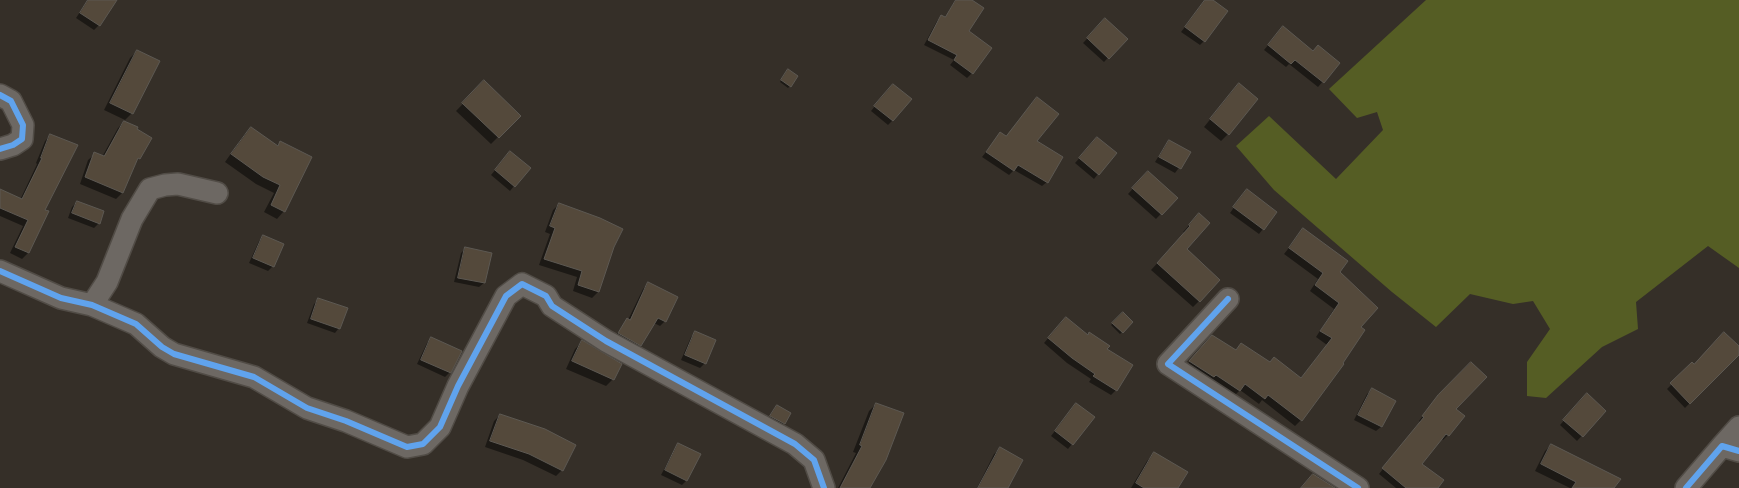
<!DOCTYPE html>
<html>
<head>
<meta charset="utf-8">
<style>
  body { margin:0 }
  canvas { display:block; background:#352f28 }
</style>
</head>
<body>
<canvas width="1739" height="488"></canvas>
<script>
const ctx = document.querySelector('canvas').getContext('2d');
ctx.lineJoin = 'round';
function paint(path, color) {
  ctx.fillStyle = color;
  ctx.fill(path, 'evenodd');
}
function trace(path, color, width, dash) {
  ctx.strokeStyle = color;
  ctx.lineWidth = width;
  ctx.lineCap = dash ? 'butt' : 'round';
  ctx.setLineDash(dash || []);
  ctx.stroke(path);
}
paint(new Path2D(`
  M1426,0H1739V268L1708,246L1636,302L1638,329L1602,347L1546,398L1527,396V362L1550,329L1533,301L1513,304L1470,294L1436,327L1392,292L1274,190L1236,146L1269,116L1336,179L1383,130L1377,112L1357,118L1329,89Z`), '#555d24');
paint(new Path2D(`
  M88,0H111L99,25L94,30L76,18Z
  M956,0H970L967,31L972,73L967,78L950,65L954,60L924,45L937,21L941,17L944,18Z
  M1206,0H1211L1204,41L1200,45L1181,32Z
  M1105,20L1126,39L1104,62L1083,43Z
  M1278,33L1313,52L1339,63L1318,87L1289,64L1286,67L1264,50Z
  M137,51L132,113L125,120L104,110L130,58Z
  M786,73L790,86L788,88L780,82Z
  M484,82L519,116L491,144L456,111Z
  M888,90L892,121L888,125L871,111Z
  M1232,92L1228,134L1221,141L1204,127Z
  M124,122L139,158L134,163L122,193L116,199L80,184L88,160L95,154L102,157L118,128Z
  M251,128L276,146L280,143L284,211L277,219L264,212L274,193L256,184L225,162L244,135Z
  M1000,134L1006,138L1035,142L1047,182L1042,186L1014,170L1009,175L982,157Z
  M51,135L43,210L47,212L28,253L22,259L10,253L23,226L0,216V191L20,200L37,164L36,163L45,141Z
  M1169,141L1190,153L1175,173L1155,162L1165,146Z
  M1093,143L1098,174L1094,179L1075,163Z
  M506,157L514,186L510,191L491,175Z
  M1148,172L1176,198L1156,219L1128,194Z
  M1242,196L1263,229L1259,234L1230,213Z
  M77,202L99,223L94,228L68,218L72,207Z
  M559,204L613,246L598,292L592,298L573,291L577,277L539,265L550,234L545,232L553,210Z
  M1192,222L1185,249L1199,301L1193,307L1151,270L1185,233L1183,232Z
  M1303,230L1338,272L1359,327L1301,420L1295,426L1262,400L1259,404L1240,390L1234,396L1185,367L1206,342L1235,351L1241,344L1270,363L1300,379L1327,345L1316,337L1334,309L1310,291L1318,279L1284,254Z
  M263,236L273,266L268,271L249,263L259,241Z
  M466,248L484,283L479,287L454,282L461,253Z
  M648,284L676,298L665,321L660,326L654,323L635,350L614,338L623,325L628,320L643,289Z
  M319,299L339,328L335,333L307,323L314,304Z
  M1123,313L1132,322L1120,334L1111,325Z
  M1061,323L1105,350L1116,390L1111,395L1089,382L1091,379L1067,363L1044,343Z
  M696,332L705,363L700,368L681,360L691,337Z
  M431,339L450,372L445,377L417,364L427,343Z
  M582,342L613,379L606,386L566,369L575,349Z
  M1739,347V353L1685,408L1667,389L1692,364L1694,366Z
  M1372,390L1394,401L1381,427L1376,431L1354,420L1367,394Z
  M1582,400L1605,411L1577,441L1560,425Z
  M1433,402L1454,409L1463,416L1448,435L1443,440L1441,438L1420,464L1437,488H1396L1379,474L1420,422L1419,421Z
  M876,404L869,488H838L856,453L853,452L869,411Z
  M775,409L789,414L782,425L769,419Z
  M1072,409V444L1068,449L1051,436Z
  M500,415L562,470L556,476L523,460L485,447L494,421Z
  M678,445L686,481L682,485L661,475L674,450Z
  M1551,445L1612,488H1570L1535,471L1545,451Z
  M1000,449L1007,488H977L994,454Z
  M1154,454L1177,488H1131L1147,461Z`), '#0007');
const building = new Path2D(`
  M88,0H117L100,26L80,13Z
  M956,0H972L984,8L969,31L992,48L973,74L954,60L957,55L928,40L941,15L945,17Z
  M1205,0H1213L1228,11L1205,42L1185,27Z
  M1105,18L1128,39L1109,59L1087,38Z
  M1283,26L1313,51L1318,45L1340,63L1324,83L1295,60L1291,64L1268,45Z
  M137,50L160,61L133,114L110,103Z
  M788,69L798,76L791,87L781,80Z
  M484,80L521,116L499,138L462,103Z
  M1239,83L1258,99L1229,135L1210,119Z
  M893,84L912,99L893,121L874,106Z
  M1037,97L1059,114L1037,141L1063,157L1048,183L1018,165L1014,171L986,152L1000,132L1006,136Z
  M124,121L138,127L137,129L152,138L140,159L138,158L123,193L85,177L94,152L104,156Z
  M251,127L278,146L280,141L312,157L285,212L271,205L280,185L263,177L231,154Z
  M50,134L78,145L45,210L49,211L29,253L15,247L28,220L0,208V189L22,199L42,158H41Z
  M1097,137L1117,153L1099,175L1079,158Z
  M1169,140L1191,152L1181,169L1159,157Z
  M510,151L531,168L515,187L495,170Z
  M1148,171L1178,198L1162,215L1132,188Z
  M1247,189L1277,212L1264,230L1233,207Z
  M77,201L104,211L100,224L72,213Z
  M559,203L600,218L623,229L614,247L599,292L578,285L582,271L544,259L555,228L550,226Z
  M1199,213L1210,223L1187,249L1220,280L1200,302L1157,263L1190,226L1189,225Z
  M1303,228L1348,261L1340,272L1378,308L1361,327L1365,330L1343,363L1344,364L1302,421L1268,395L1265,399L1245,384L1240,391L1216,375L1214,377L1189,361L1212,335L1236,350L1241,343L1270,362L1274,357L1301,378L1332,338L1320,331L1339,303L1315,285L1323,273L1289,248Z
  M263,235L284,244L274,267L253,258Z
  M465,247L492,253L485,283L458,278Z
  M648,282L678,297L666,322L658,318L641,346L618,333L627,318L630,320Z
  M318,298L348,308L340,329L311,319Z
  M1123,312L1133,322L1123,333L1112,323Z
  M1066,317L1088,335L1089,332L1110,346L1107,349L1133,365L1117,391L1093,376L1095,374L1072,358L1048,338Z
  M695,331L716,340L706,364L685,355Z
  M1724,332L1739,346V355L1690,404L1670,383L1692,362L1694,364Z
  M431,337L462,351L451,373L421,360Z
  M582,340L622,364L614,380L572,361Z
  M1471,362L1487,377L1456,409L1465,416L1449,436L1446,434L1422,464L1444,480L1438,488H1406L1382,468L1424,417L1422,416L1438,395Z
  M1372,388L1396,401L1382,427L1358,415Z
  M1587,393L1606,411L1583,437L1563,420Z
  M876,403L904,413L886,460L870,488H840L862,446L860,445Z
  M1076,403L1095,417L1073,445L1055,431Z
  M777,405L791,413L785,424L770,416Z
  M500,414L545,429L576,445L563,471L529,454L490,441Z
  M678,443L701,454L687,481L665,470Z
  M1551,444L1621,479L1614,488H1572L1576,482L1541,464Z
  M1000,447L1023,460L1008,488H978Z
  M1154,452L1188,472L1178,488H1144L1136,483Z
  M1313,474L1335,488H1301Z`);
paint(building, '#54493b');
trace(building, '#5c5852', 1);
const minor = new Path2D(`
  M0,95L11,101L23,125L22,139L13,145L0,149
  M0,271L61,298L92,305L136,324L162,347L174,354L254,377L307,408L346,421L407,447L423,444L440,427L458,386L506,296L522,284L546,296L552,306L606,341L795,444L814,460L824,488
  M1228,299L1168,364L1358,488
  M92,305L107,282L132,219L150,189L165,185L178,184L217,193
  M1722,446L1739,427
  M1686,488L1722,446L1739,451`);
trace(minor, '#514c46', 24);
trace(minor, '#6d6863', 21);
trace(new Path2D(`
  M0,95L11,101L23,125L22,139L13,145L0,149
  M0,271L61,298L92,305L136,324L162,347L174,354L254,377L307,408L346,421L407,447L423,444L440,427L458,386L506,296L522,284L546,296L552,306L606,341L795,444L814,460L824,488
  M1228,299L1168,364L1358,488
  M1686,488L1722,446L1739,451`), '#60a3ed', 6);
</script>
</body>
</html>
